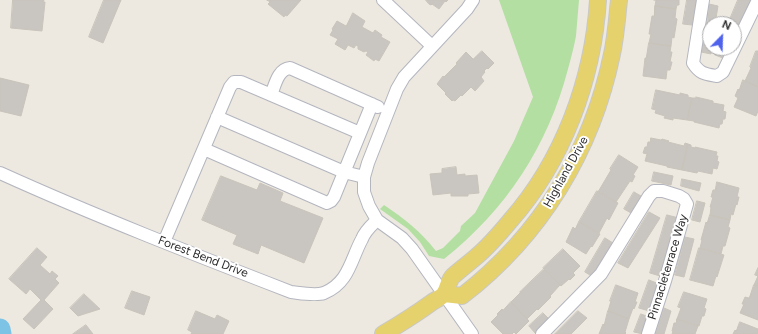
<!DOCTYPE html>
<html>
<head>
<meta charset="utf-8">
<style>
  body { margin:0 }
  #map { position:relative; width:758px; height:334px; overflow:hidden; background:#ede9e1; font-family:Figtree,sans-serif }
  canvas { display:block }
  .north { position:absolute; left:702px; top:16px; width:40px; height:40px; box-sizing:border-box; background:#fff; border:1px solid #ababab; border-radius:50%; rotate:23deg; font-size:11px; font-weight:700; line-height:16px; text-align:center; color:#2d2d2d }
  .north::after { content:''; display:block; margin:auto; width:14px; height:18px; background:#4f62ec; clip-path:polygon(50% 0,100% 100%,50% 72%,0 100%) }
</style>
</head>
<body>
<div id="map">
<canvas width="758" height="334"></canvas>
<div class="north">N</div>
</div>
<script>
const ctx = document.querySelector('canvas').getContext('2d');
ctx.lineJoin = 'round';
function paint(path, color) {
  ctx.fillStyle = color;
  ctx.fill(path, 'evenodd');
}
function trace(path, color, width, dash) {
  ctx.strokeStyle = color;
  ctx.lineWidth = width;
  ctx.lineCap = dash ? 'butt' : 'round';
  ctx.setLineDash(dash || []);
  ctx.stroke(path);
}
function drawText(font, color, halo, rows, align = 'center') {
  ctx.font = font + ' Figtree,sans-serif';
  ctx.lineWidth = 4;
  ctx.setLineDash([]);
  ctx.textBaseline = 'middle';
  ctx.strokeStyle = halo;
  ctx.fillStyle = color;
  for (const [text, x, y, turn = 0] of rows) {
    ctx.save();
    ctx.translate(x, y);
    ctx.rotate((+turn || 0) * Math.PI / 180);
    ctx.textAlign = isNaN(turn) ? turn : align;
    if (halo) ctx.strokeText(text, 0, 0);
    ctx.fillText(text, 0, 0);
    ctx.restore();
  }
}
paint(new Path2D(`
  M499,0H579C578,12 577,24 576,36C574,47 571,58 568,69C548,146 506,210 444,259L429,256L420,242L408,229L380,209L384,205C405,219 420,231 436,251L443,248L460,231L461,226L475,213L514,141L533,97Z`), '#b3dfa2');
trace(new Path2D(`
  M0,329L1,334`), '#7dc3e5', 21);
const building = new Path2D(`
  M13,0H44L43,2H45L42,31L11,28Z
  M104,0H121L103,43L89,37Z
  M267,0H301L287,16L285,15L284,17L268,4L270,2Z
  M426,0H448L446,2L445,1L439,9L432,4L431,5L429,4Z
  M654,0H679V5H677L676,9L655,6L656,0Z
  M687,0H696L692,25L683,24Z
  M738,0H751L734,39V24H728Z
  M709,4L718,6L715,24H707Z
  M655,6L676,9L675,18L677,19L674,38L672,37L671,46L649,43L651,34H649L652,16H654Z
  M353,13L365,21L362,27L373,33L375,30L382,35L381,37L390,42L379,61L375,59L374,61L366,55L368,52L366,51L364,52L358,49V46L356,45L354,48L348,45L345,50L335,44L338,39L330,35L333,30L332,29L337,21L346,26Z
  M705,24H710V48H712L711,54L701,52Z
  M649,43L671,46L670,52H672L670,62H672L670,70H667L666,79L643,76L645,58H646Z
  M718,48H727L723,58L715,55Z
  M482,51L494,63L488,69L487,68L484,71L485,72L481,77L484,81L475,91L471,87L462,96L461,95L455,101L453,100L452,101L445,94L446,93L437,84L443,76L444,77L457,64L456,63L466,52L473,59Z
  M756,51H758V87L745,81L751,68L750,67Z
  M0,78L29,85L21,116L0,111Z
  M743,80L758,87V111L756,116L734,107L738,98L735,96L738,89L739,90Z
  M656,90L680,95V93L688,95V97L692,98L687,120L673,118V120L664,118L665,116L655,113L656,110L652,109Z
  M696,97L713,101V103L724,105L723,111L726,112L725,119H723L722,124H720L719,128L694,122V121L687,120L692,98H696Z
  M651,138L661,140L662,139L669,141L668,142L684,146L685,143L688,144L682,170L667,167V166L645,161L647,154L643,153L645,147H647L648,142H650Z
  M688,144L691,145V147L695,148V147L717,152L716,156H718L717,161L719,162L717,169L713,168L712,174L698,171L697,173L682,170Z
  M619,155L638,167L633,175L635,176L632,182L630,181L616,202L598,192L611,170L610,169Z
  M456,167L457,175L465,174V176L477,175L479,193L468,194V196H451V193L433,195L430,174L442,173V169Z
  M654,172L673,176L671,185L652,181Z
  M221,176L257,190L260,183L283,193L280,201L323,218L304,263L261,245L258,254L233,244L237,235L202,220Z
  M682,179L701,183L699,191L681,186Z
  M717,182L739,188L737,197H739L737,205L736,204L733,215L731,214L730,220L710,215L711,207H710L713,197H711L713,190H715Z
  M597,191L618,203L609,220L607,218L599,233L579,222Z
  M634,192L641,196L631,213L624,209Z
  M697,201L705,203L700,222L692,220Z
  M649,212L660,218L628,268L618,263Z
  M667,215L679,218L660,276L650,273Z
  M710,215L730,220L728,227L730,228L725,246H723L721,254L700,248L702,240H701L706,222L707,223Z
  M579,222L600,234L592,247L591,246L586,254L566,242L573,227L575,229Z
  M685,237L694,239L684,277L675,275Z
  M605,238L613,243L593,277L585,272Z
  M37,248L47,257L40,265L50,274L52,271L58,276L55,279L59,283L44,300L53,309L34,329L23,319L41,300L30,289L26,294L9,279Z
  M699,248L724,255L717,277L716,276L713,286L690,280Z
  M563,249L580,266L573,273L575,275L570,280L569,279L561,286L543,268Z
  M758,268V286L754,285L758,276L755,275Z
  M544,269L560,285L550,296L551,297L538,310L537,309L527,319L511,302L521,292H520Z
  M649,280L659,284L649,311L639,308Z
  M616,285L638,293L635,302H637L634,309L633,308L629,319L608,311L611,301H610Z
  M754,285L758,286V320L740,313L744,304H742L745,297L749,298Z
  M132,291L150,297L144,315L125,308Z
  M684,292L707,299L704,308L706,309L704,316H702L699,326L677,319L681,308L678,307Z
  M84,294L100,309L78,316L70,308Z
  M511,302L529,321L516,334L514,332L512,334H503L491,322L498,315L497,314L502,309L503,310Z
  M664,308L671,311L664,334H655Z
  M196,311L215,319L217,315L229,321L223,334H191L192,332L188,330Z
  M578,311L587,318L571,334H555Z
  M608,311L629,319L625,332L626,333L625,334H599L603,324L604,325Z
  M543,313L549,319L535,333L529,326Z
  M641,314L649,317L643,334L634,332Z
  M677,319L698,326L695,334H672L673,331H672L674,323H676Z
  M740,322L758,329V334H733L735,330L736,331Z
  M86,325L93,334H73Z`);
paint(building, '#c9c5c0');
trace(building, '#c9c4ba', 1);
const minor = new Path2D(`
  M383,0L432,46
  M703,0L693,63C700,74 705,74 717,76L723,72L758,0
  M271,95C275,85 278,69 290,68L378,107
  M217,117L344,172L364,177
  M204,149L327,203L331,201L334,197L372,104
  M0,173C95,216 193,254 291,292C300,293 315,296 324,293C349,283 351,259 362,239C365,231 371,226 377,220
  M164,242L230,87L234,82H241L360,133
  M472,334L412,249L402,238L377,220L369,206L364,192V177L368,163L397,89L404,77L467,9L473,0
  M542,334L601,274L649,196L654,191H663L679,196L684,199L687,204L665,281L648,334`);
const major = new Path2D(`
  M444,294L462,296C541,235 592,151 612,54C616,36 617,18 619,0
  M383,334C400,324 416,314 431,303C435,300 441,298 444,294C448,289 448,281 453,276C461,269 469,263 477,256C489,246 500,233 510,221C563,161 593,80 598,0`);
trace(minor, '#b4b6bf', 14);
trace(major, '#c8c8c8', 18);
trace(minor, '#fff', 12);
trace(major, '#e6d26d', 16);
drawText('12px', '#2d2d2d', '#fff', [
  ["Highland Drive",566,172,-61],
  ["Forest Bend Drive",203,257,21],
  ["Pinnacleterrace Way",668,267,-73]
]);
</script>
</body>
</html>
